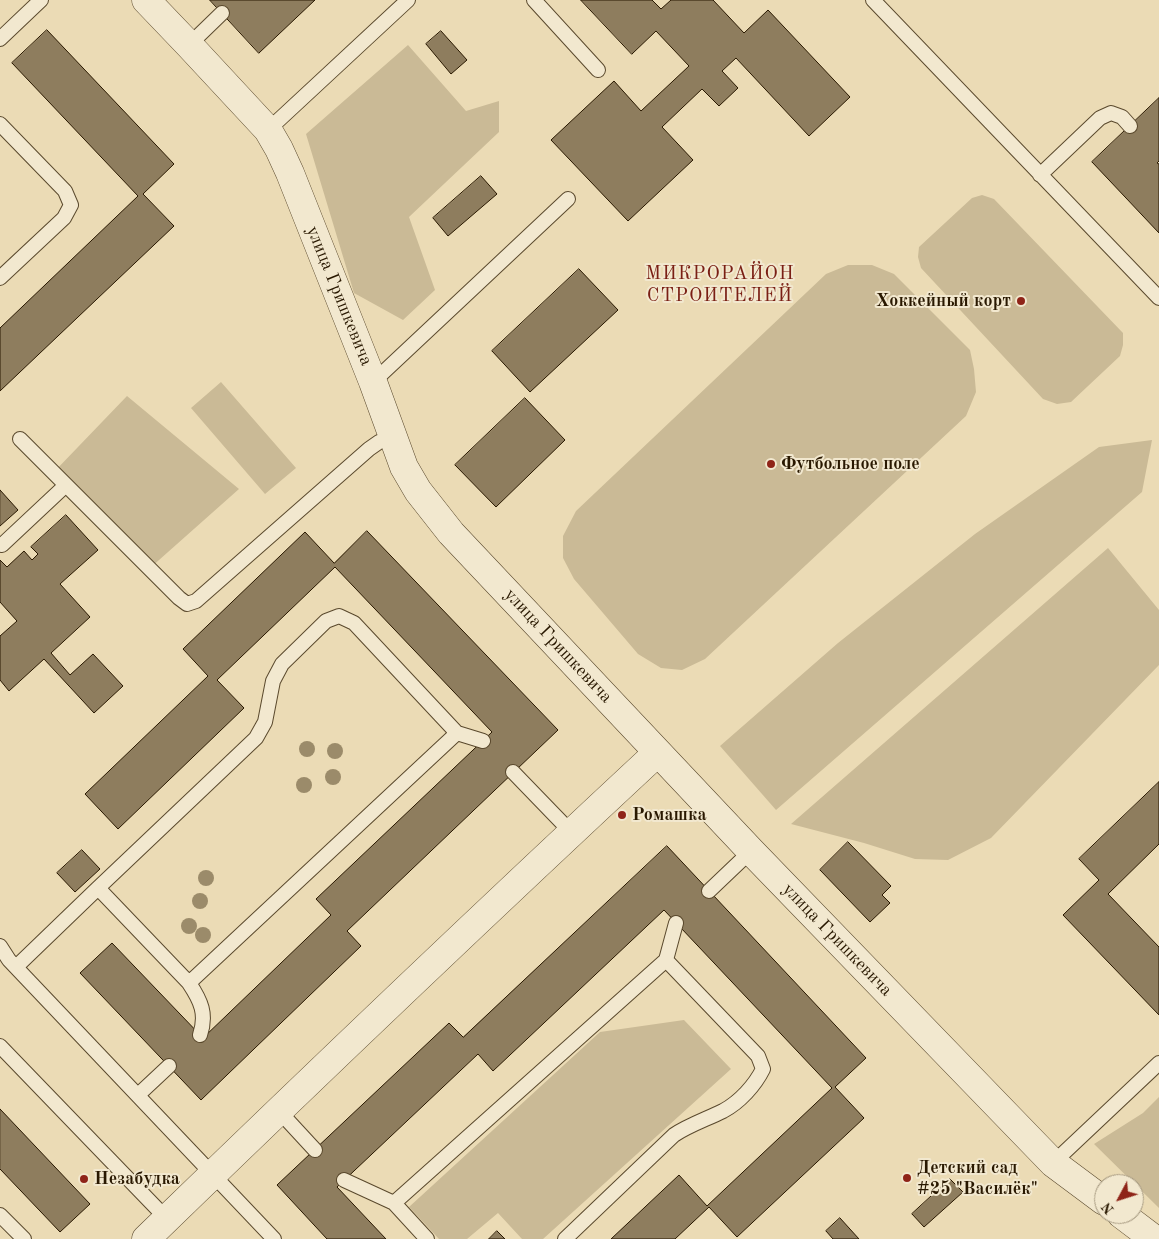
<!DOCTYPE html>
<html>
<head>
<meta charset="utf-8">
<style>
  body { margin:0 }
  #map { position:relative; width:1159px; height:1239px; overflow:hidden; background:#ebdbb5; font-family:"Old Standard TT",serif }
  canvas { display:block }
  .north { position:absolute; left:1094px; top:1174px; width:50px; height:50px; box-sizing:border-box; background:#f2e8cf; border:1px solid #a2957c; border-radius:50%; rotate:230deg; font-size:14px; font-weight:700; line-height:20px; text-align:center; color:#291800 }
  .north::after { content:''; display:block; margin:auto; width:18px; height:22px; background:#8f2418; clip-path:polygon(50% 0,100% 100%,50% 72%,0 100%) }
</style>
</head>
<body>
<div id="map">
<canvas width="1159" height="1239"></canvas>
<div class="north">N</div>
</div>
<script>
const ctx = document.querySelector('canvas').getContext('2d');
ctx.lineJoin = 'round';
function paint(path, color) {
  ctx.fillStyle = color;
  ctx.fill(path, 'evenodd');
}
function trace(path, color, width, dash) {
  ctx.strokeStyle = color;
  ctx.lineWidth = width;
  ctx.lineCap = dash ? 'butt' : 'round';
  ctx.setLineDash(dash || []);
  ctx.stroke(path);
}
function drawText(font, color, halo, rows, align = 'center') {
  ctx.font = font + ' "Old Standard TT",serif';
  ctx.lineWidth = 4;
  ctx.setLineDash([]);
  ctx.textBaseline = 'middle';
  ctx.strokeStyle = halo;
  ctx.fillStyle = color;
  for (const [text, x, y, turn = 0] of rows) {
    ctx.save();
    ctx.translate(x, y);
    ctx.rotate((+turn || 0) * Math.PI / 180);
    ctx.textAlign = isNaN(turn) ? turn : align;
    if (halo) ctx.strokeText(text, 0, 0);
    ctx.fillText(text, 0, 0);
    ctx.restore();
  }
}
paint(new Path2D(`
  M408,45L466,111L499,101V132L409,217L435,290L403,320L354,293L306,134Z
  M982,195L994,199L1123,333V345L1120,356L1071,402L1057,404L1043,399L921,268L918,257L919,247L972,198Z
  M848,265H872L894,274L970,350L974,369L976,392L966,416L705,659L682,670L661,668L638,654L574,579L563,558V536L576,511L826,274Z
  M221,382L296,468L265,494L191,408Z
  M127,396L239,489L150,568L53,473Z
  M1152,440L1142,492L776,810L720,746L838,643L975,534L1099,447Z
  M1108,548L1159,610V665L991,838L948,860L915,859L864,843L791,824Z
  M684,1020L731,1069L543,1239H522L498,1213L467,1239H439L409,1207L600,1032Z
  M1159,1097V1208L1094,1144L1143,1113Z`), '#caba96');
const building = new Path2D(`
  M210,0H315L259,53Z
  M581,0H652L661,9L671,0H713L744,33L768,10L850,97L809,136L736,58L722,71L738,88L719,106L702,89L662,127L693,160L628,221L551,140L614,81L641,111L689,66L656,31L632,54Z
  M47,30L174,164L143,194L174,226L0,391V328L138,196L12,63Z
  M441,31L467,60L451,74L426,44Z
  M1159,98V161L1157,163L1159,164V233L1092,162Z
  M481,176L497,194L448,236L433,218Z
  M579,269L618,310L530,392L492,351Z
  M525,398L565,440L496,507L455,465Z
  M0,490L18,510L0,526Z
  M66,515L98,550L60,584L90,617L51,653L70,675L93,654L123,686L94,713L44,659L9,691L0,680V636L17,621L0,602V560L7,567L24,551L32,560L38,554L31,547Z
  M367,531L558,730L347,931L361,946L201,1100L80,973L112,943L203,1038L331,915L316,899L492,732L335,567L217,680L244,708L118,829L85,794L208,676L183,649L305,532L334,563Z
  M1159,782V844L1108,894L1159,947V1015L1063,915L1099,880L1079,859Z
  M848,842L891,886L882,895L890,903L870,922L820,870Z
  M667,846L866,1058L835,1087L864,1118L737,1237L709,1207L675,1239H611L679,1175L707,1206L832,1088L664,910L493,1071L478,1054L337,1187L386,1239H327L277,1185L449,1023L463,1037Z
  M82,850L100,869L75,892L57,873Z
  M0,1109L90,1204L60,1232L0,1169Z
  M950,1179L963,1192L924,1227L912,1214Z
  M840,1218L859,1239H833L826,1231Z
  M497,1231L505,1239H489Z`);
paint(building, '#8e7d5e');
trace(building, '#291800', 1);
const lane = new Path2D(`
  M534,0L598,70
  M873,0L1159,298
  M0,39L41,0
  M189,45L222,13
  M0,124L65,191L71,205L64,218L0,278
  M268,130L408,0
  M1040,175L1100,118L1111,113L1122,117L1130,126
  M373,382L568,199
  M20,439L179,598L187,604L196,601L369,449L379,442L392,437
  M2,545L66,485
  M457,733L483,741
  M513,772L571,832
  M709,891L751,851
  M0,946L9,960L274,1239
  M666,960L676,923
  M16,967L98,888L189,983L457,733L354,623L339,616L326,621L282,664L273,681L265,722L256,738L98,888
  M189,983C201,1001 207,1014 200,1035
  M0,1046L167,1219
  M138,1095L169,1066
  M279,1111L315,1150
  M1053,1163L1159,1063
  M344,1180L394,1203
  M0,1215L24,1239
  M427,1239L394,1203L666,960L758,1056L763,1069C755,1085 740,1102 723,1111C707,1119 689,1125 674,1135L565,1239`);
const street = new Path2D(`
  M146,0L189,45L268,130L279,149L290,173L373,382L404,467L418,491L451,533L751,851L1053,1163L1104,1201
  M1121,1214L1154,1239
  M146,1239C315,1075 485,913 657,753`);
trace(lane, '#5a492d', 16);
trace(street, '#5a492d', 29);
trace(lane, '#f2e8cf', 14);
trace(street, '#f2e8cf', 28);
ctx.fillStyle = '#9b8b6a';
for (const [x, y] of [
  [307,749],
  [335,751],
  [333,777],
  [304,785],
  [206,878],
  [200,901],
  [189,926],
  [203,935]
]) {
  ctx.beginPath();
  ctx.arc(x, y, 8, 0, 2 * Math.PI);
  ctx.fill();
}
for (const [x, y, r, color] of [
  [1021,301,5,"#8f2418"],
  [771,464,5,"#8f2418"],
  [622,815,5,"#8f2418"],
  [907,1178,5,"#8f2418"],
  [84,1179,5,"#8f2418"]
]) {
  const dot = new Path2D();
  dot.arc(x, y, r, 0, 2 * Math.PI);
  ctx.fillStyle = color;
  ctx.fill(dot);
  trace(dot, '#f2e8cf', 2);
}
drawText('18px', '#291800', '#f2e8cf', [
  ["улица Гришкевича",339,296,68],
  ["улица Гришкевича",558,646,47],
  ["улица Гришкевича",837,940,46]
]);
drawText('bold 18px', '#291800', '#f2e8cf', [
  ["Хоккейный корт",1011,301,"right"],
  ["Футбольное поле",781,464],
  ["Ромашка",632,815],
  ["Детский сад",917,1168],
  ["#25 \"Василёк\"",917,1189],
  ["Незабудка",94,1179]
], 'left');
ctx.letterSpacing = '1px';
drawText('19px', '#7a1f14', '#f2e8cf', [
  ["МИКРОРАЙОН",720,274],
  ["СТРОИТЕЛЕЙ",720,296]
]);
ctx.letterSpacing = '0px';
</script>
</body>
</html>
